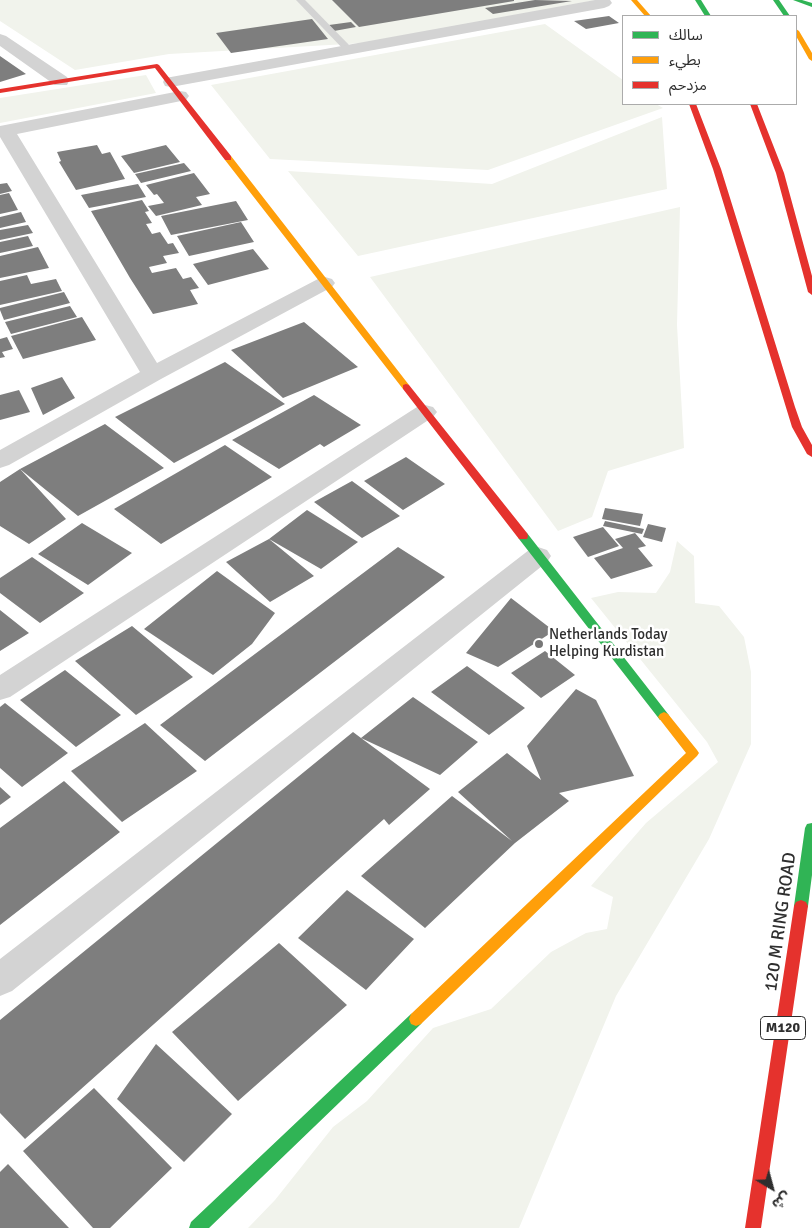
<!DOCTYPE html>
<html>
<head>
<meta charset="utf-8">
<style>
  body { margin:0 }
  #map { position:relative; width:812px; height:1228px; overflow:hidden; background:#fff; font-family:Signika,"Noto Sans Arabic",sans-serif }
  canvas { display:block }
  .legend { position:absolute; left:622px; top:15px; width:175px; height:90px; box-sizing:border-box; background:#fff; border:1px solid #ababab; margin:0; padding:6px 9px; list-style:none; font-size:15px; color:#2e2e2e }
  .legend li { display:flex; align-items:center; gap:10px; height:25px }
  .legend b { width:25px; border:1px solid #ababab }
  .north { position:absolute; left:747px; top:1163px; width:50px; height:50px; -webkit-text-stroke:4px #fff; paint-order:stroke; rotate:143deg; font-size:14px; font-weight:700; line-height:20px; text-align:center; color:#2e2e2e }
  .north::after { content:''; display:block; margin:auto; width:18px; height:22px; background:#2e2e2e; clip-path:polygon(50% 0,100% 100%,50% 72%,0 100%) }
</style>
</head>
<body>
<div id="map">
<canvas width="812" height="1228"></canvas>
<ul class="legend">
<li><b style="height:6px;background:#30b455"></b>سالك</li>
<li><b style="height:6px;background:#ff9f0a"></b>بطيء</li>
<li><b style="height:6px;background:#e5322d"></b>مزدحم</li>
</ul>
<div class="north">ش</div>
</div>
<script>
const ctx = document.querySelector('canvas').getContext('2d');
ctx.lineJoin = 'round';
function paint(path, color) {
  ctx.fillStyle = color;
  ctx.fill(path, 'evenodd');
}
function trace(path, color, width, dash) {
  ctx.strokeStyle = color;
  ctx.lineWidth = width;
  ctx.lineCap = dash ? 'butt' : 'round';
  ctx.setLineDash(dash || []);
  ctx.stroke(path);
}
function drawText(font, color, halo, rows, align = 'center') {
  ctx.font = font + ' Signika,sans-serif';
  ctx.lineWidth = 5;
  ctx.setLineDash([]);
  ctx.textBaseline = 'middle';
  ctx.strokeStyle = halo;
  ctx.fillStyle = color;
  for (const [text, x, y, turn = 0] of rows) {
    ctx.save();
    ctx.translate(x, y);
    ctx.rotate((+turn || 0) * Math.PI / 180);
    ctx.textAlign = isNaN(turn) ? turn : align;
    if (halo) ctx.strokeText(text, 0, 0);
    ctx.fillText(text, 0, 0);
    ctx.restore();
  }
}
paint(new Path2D(`
  M0,0H597L365,43L169,54L75,70L0,21Z
  M545,24L623,80V104H656L663,108L488,170L270,159L211,85Z
  M146,75L156,93L0,123V98Z
  M662,117L667,189L358,256L288,171L492,184Z
  M680,207L677,325L684,448L608,471L592,517L558,531L370,277Z
  M677,541L694,556L695,603L719,606L744,637L751,672V744L709,839L616,996L519,1228H248L275,1200L333,1127L367,1101L433,1028L491,1009L551,952L586,933L607,929L613,897L591,886L646,823L718,762L707,742L591,598L618,592L656,593L670,572Z`), '#f1f3ec');
paint(new Path2D(`
  M332,0H514V1L359,27Z
  M535,0L572,1L493,14L485,8Z
  M609,16L619,23L586,29L574,21Z
  M312,19L328,39L231,53L216,33Z
  M351,22L356,27L334,31L329,25Z
  M0,56L26,74L0,82Z
  M97,145L102,154L110,152L125,179L76,190L59,162L61,161L57,152Z
  M166,145L180,162L134,173L121,156Z
  M184,163L191,171L141,183L135,174Z
  M194,173L210,194L196,197L202,205L156,216L148,206L164,203L157,194L154,195L146,185Z
  M7,183L12,191L0,194V184Z
  M138,184L146,197L89,208L81,195Z
  M9,193L18,210L0,214V195Z
  M142,200L149,211L145,212L152,223L146,224L152,234L160,232L168,244L173,243L179,253L163,256L167,263L149,267L152,273L176,268L183,279L191,277L199,288L190,290L198,304L153,314L130,278L91,211Z
  M236,201L248,220L171,235L161,216Z
  M21,212L26,222L0,228V217Z
  M241,222L254,242L189,256L177,236Z
  M28,225L33,233L0,240V230Z
  M28,236L33,246L0,253V242Z
  M38,247L49,268L0,278V256Z
  M253,249L269,269L208,285L193,264Z
  M27,275L31,284L56,279L62,291L0,305V281Z
  M64,292L70,303L4,320L0,310V308Z
  M70,306L77,317L11,334L5,322Z
  M82,317L96,340L23,359L11,336Z
  M304,322L358,367L283,398L231,350Z
  M7,337L13,349L2,352L5,357L0,358V339Z
  M225,362L285,404L174,463L115,417Z
  M62,377L75,398L43,415L31,388Z
  M19,390L30,412L0,420V395Z
  M314,395L361,425L324,447L320,444L279,469L232,440Z
  M105,424L164,468L78,516L20,469Z
  M225,445L272,477L161,544L114,509Z
  M406,457L445,484L403,510L364,481Z
  M20,469L66,519L29,544L0,526V482Z
  M352,481L400,516L362,538L314,502Z
  M605,508L643,514L640,526L602,519Z
  M307,510L358,542L321,569L269,539Z
  M605,521L644,529L642,534L603,526Z
  M82,523L132,553L88,585L38,554Z
  M648,524L666,528L662,542L643,537Z
  M603,527L619,546L588,557L573,537Z
  M635,533L646,546L638,548L653,566L611,579L594,558L623,548L615,539Z
  M269,539L314,576L270,602L226,562Z
  M398,547L445,577L205,761L160,725Z
  M32,557L84,593L40,623L0,593V578Z
  M217,571L275,613L252,644L213,675L144,629Z
  M511,598L554,631L498,667L466,653Z
  M0,610L29,633L0,651Z
  M132,626L193,677L136,715L75,661Z
  M545,651L575,675L541,698L511,673Z
  M467,666L525,708L489,735L431,692Z
  M65,670L121,715L76,747L20,700Z
  M576,689L596,700L634,776L559,793L569,801L515,843L425,928L361,876L452,796L512,841L458,792L507,753L541,780L527,746Z
  M413,697L478,742L440,775L361,738L430,789L389,825L384,819L25,1139L0,1113V1020L353,732L361,738Z
  M5,703L68,753L22,787L0,768V707Z
  M145,723L197,771L122,822L71,771Z
  M64,781L120,832L0,925V828Z
  M0,787L11,797L0,805Z
  M347,890L414,939L366,990L298,938Z
  M279,943L347,1005L238,1101L172,1032Z
  M156,1044L232,1114L184,1162L117,1099Z
  M94,1088L172,1168L110,1228H93L23,1151Z
  M8,1164L69,1228H0V1172Z`), '#7e7e7e');
paint(new Path2D(`
  M296,0H305L352,48V52H346Z`), '#d3d3d3');
paint(new Path2D(`
  M595,0H610L612,3L609,6L604,8L171,87L165,86L163,82L165,78L171,77Z
  M0,34L6,36L67,77L69,81L67,85H55L0,46Z
  M180,91L186,92L189,96L186,100L17,134L157,363L318,279L325,277L332,279L335,283L332,287L161,379L9,465L0,468V450L140,372L0,137V126Z
  M425,405L433,407L437,412L433,417L10,697L0,700V675L417,407Z
  M538,547L547,550L551,556L547,562L12,991L0,996V959L529,550Z`), '#d3d3d3');
paint(new Path2D(`
  M695,0H701L711,16H705Z
  M773,0H779L790,16H784Z
  M793,0H802L812,3V7Z
  M523,532L527,533L668,714L670,717L668,720H660L519,539L518,536Z
  M812,823V875L808,906L806,910L801,912L796,910L794,906L805,828L807,824Z
  M416,1012L421,1014L423,1019L421,1024L209,1228H189L191,1222L411,1014Z`), '#30b455');
paint(new Path2D(`
  M631,0H637L651,16H645Z
  M796,29L799,31L812,53V61L809,59L796,36Z
  M225,156H231L409,385V389H403L225,160Z
  M664,712L668,714L697,750L699,753L697,756L421,1024L416,1026L411,1024L409,1019L411,1014L686,753L658,717L660,714Z`), '#ff9f0a');
paint(new Path2D(`
  M157,64L159,65L231,156V160H225L155,68L0,93V89Z
  M689,104H696L721,169L795,407L802,427L812,445V457L807,454L792,427L713,169Z
  M750,104H757L784,173L812,276V295L808,292L776,173Z
  M406,384L409,385L527,533L528,536L527,539H519L403,389V385Z
  M801,900L806,902L808,906L761,1228H745L794,906L796,902Z`), '#e5322d');
for (const [x, y, r, color] of [
  [539,644,5,"#777"]
]) {
  const dot = new Path2D();
  dot.arc(x, y, r, 0, 2 * Math.PI);
  ctx.fillStyle = color;
  ctx.fill(dot);
  trace(dot, '#fff', 2);
}
for (const [x, y, w] of [
  [783,1028,45]
]) {
  const box = new Path2D();
  box.roundRect(x - w / 2, y - 11.5, w, 23, 4);
  ctx.fillStyle = '#fff';
  ctx.fill(box);
  trace(box, '#2e2e2e', 1);
}
drawText('bold 14px', '#2e2e2e', null, [
  ["M120",783,1028]
]);
drawText('15px', '#2e2e2e', '#fff', [
  ["Netherlands Today",549,635],
  ["Helping Kurdistan",549,652]
], 'left');
drawText('18px', '#2e2e2e', '#fff', [
  ["120 M RING ROAD",781,922,-82]
]);
</script>
</body>
</html>
